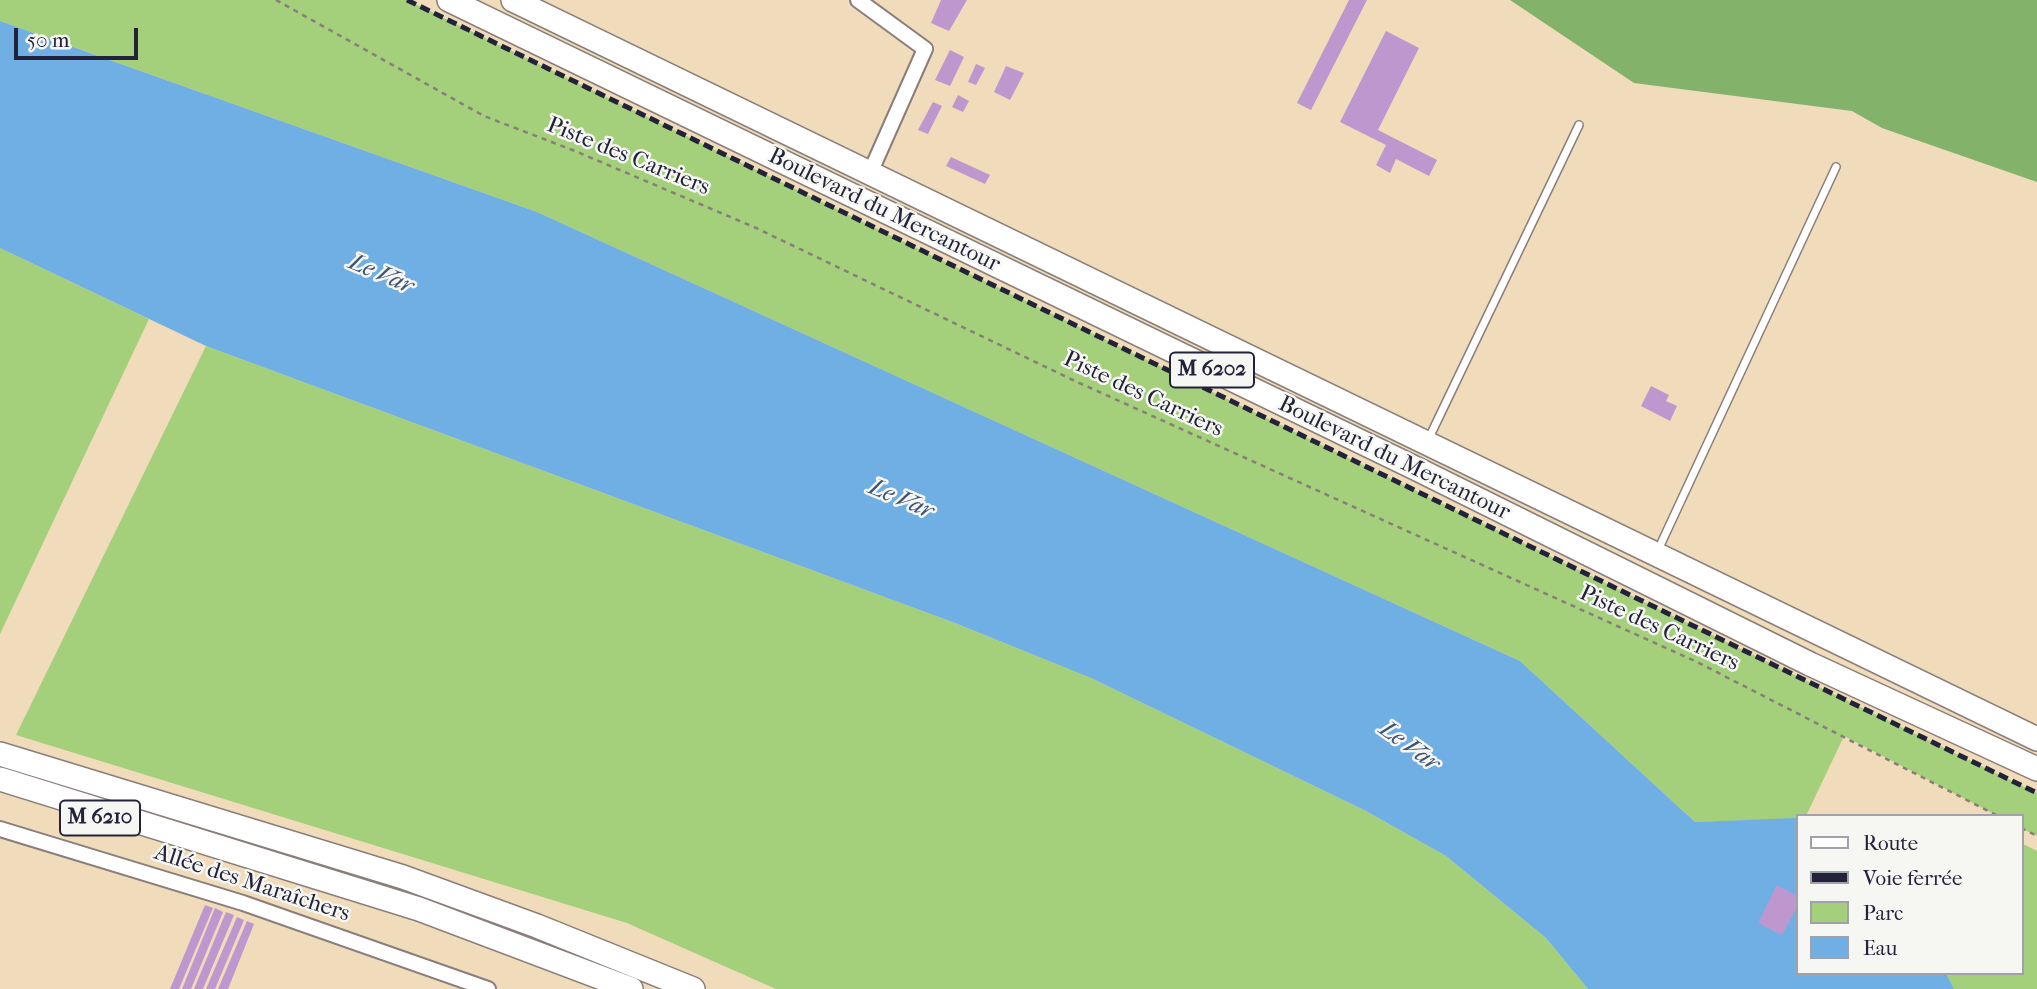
<!DOCTYPE html>
<html>
<head>
<meta charset="utf-8">
<style>
  body { margin:0 }
  #map { position:relative; width:2037px; height:989px; overflow:hidden; background:#f0dbba; font-family:"IM FELL French Canon",serif }
  canvas { display:block }
  .legend { position:absolute; left:1796px; top:814px; width:228px; height:161px; box-sizing:border-box; background:#f6f6f2; border:2px solid #a1a1a9; margin:0; padding:9px 12px; list-style:none; font-size:21px; color:#22223b }
  .legend li { display:flex; align-items:center; gap:14px; height:35px }
  .legend b { width:35px; border:2px solid #a1a1a9 }
  .scale { position:absolute; left:14px; top:28px; width:124px; height:32px; box-sizing:border-box; border:4px solid #22223b; border-top:0; padding-left:9px; font-size:21px; line-height:24px; white-space:nowrap; color:#22223b; -webkit-text-stroke:5px #f6f6f2; paint-order:stroke }
</style>
</head>
<body>
<div id="map">
<canvas width="2037" height="989"></canvas>
<ul class="legend">
<li><b style="height:9px;background:#fff"></b>Route</li>
<li><b style="height:9px;background:#22223b"></b>Voie ferrée</li>
<li><b style="height:19px;background:#a4cf7b"></b>Parc</li>
<li><b style="height:19px;background:#70afe3"></b>Eau</li>
</ul>
<div class="scale">50 m</div>
</div>
<script>
const ctx = document.querySelector('canvas').getContext('2d');
ctx.lineJoin = 'round';
function paint(path, color) {
  ctx.fillStyle = color;
  ctx.fill(path, 'evenodd');
}
function trace(path, color, width, dash) {
  ctx.strokeStyle = color;
  ctx.lineWidth = width;
  ctx.lineCap = dash ? 'butt' : 'round';
  ctx.setLineDash(dash || []);
  ctx.stroke(path);
}
function drawText(font, color, halo, rows, align = 'center') {
  ctx.font = font + ' "IM FELL French Canon",serif';
  ctx.lineWidth = 5;
  ctx.setLineDash([]);
  ctx.textBaseline = 'middle';
  ctx.strokeStyle = halo;
  ctx.fillStyle = color;
  for (const [text, x, y, turn = 0] of rows) {
    ctx.save();
    ctx.translate(x, y);
    ctx.rotate((+turn || 0) * Math.PI / 180);
    ctx.textAlign = isNaN(turn) ? turn : align;
    if (halo) ctx.strokeText(text, 0, 0);
    ctx.fillText(text, 0, 0);
    ctx.restore();
  }
}
paint(new Path2D(`
  M0,0H407L2037,793V836L2021,828V816H1998L1844,736L1806,816H1797V819L1695,822L1520,661L537,212L0,21Z
  M0,248L149,319L0,634Z
  M206,346L955,623L1091,678L1366,811L1446,856L1546,938L1588,989H776L627,923L16,735Z
  M2021,843L2037,851V989H1954L1946,973H2021Z`), '#a4cf7b');
paint(new Path2D(`
  M1510,0H2037V182L1882,128L1852,111L1634,83Z`), '#83b26b');
paint(new Path2D(`
  M0,21L537,212L1520,661L1695,822L1796,818L1797,973H1946L1954,989H1588L1546,938L1446,856L1366,811L1091,678L955,623L206,346L0,248Z`), '#70afe3');
paint(new Path2D(`
  M941,0H967L949,31L931,23Z
  M1349,0H1367L1311,110L1297,103Z
  M1386,31L1419,48L1378,130L1437,160L1429,176L1396,159L1390,173L1376,165L1386,145L1340,122Z
  M950,50L964,57L950,86L935,80Z
  M976,64L985,68L976,85L968,82Z
  M1006,66L1024,73L1010,100L994,92Z
  M958,95L969,101L963,112L952,107Z
  M933,102L942,106L928,134L918,130Z
  M951,157L990,175L985,184L946,166Z
  M1651,386L1669,395L1666,401L1677,406L1670,421L1641,406Z
  M1777,885L1797,896V907L1782,935L1758,923Z
  M205,905L213,908L179,989H170Z
  M215,908L223,912L191,989H182Z
  M226,912L234,915L203,989H194Z
  M237,917L244,920L215,989H206Z
  M247,921L254,924L228,989H218Z`), '#be97cf');
const service = new Path2D(`
  M1428,440L1579,125
  M1658,550L1836,167`);
const minor = new Path2D(`
  M858,0L925,49L870,173
  M0,829L243,903L488,989`);
const primary = new Path2D(`
  M449,0L1417,469L1810,664L2037,769
  M513,0L2037,739`);
const trunk = new Path2D(`
  M0,754L403,877L537,926L693,989
  M0,779L419,909L631,989`);
trace(service, '#897e7a', 10);
trace(minor, '#897e7a', 18);
trace(primary, '#897e7a', 26);
trace(trunk, '#897e7a', 26);
trace(new Path2D(`
  M276,0L484,116L575,151L754,227L1075,381L1697,662L1998,816
  M2021,828L2037,836`), '#897e7a', 2.5, [5, 5]);
trace(service, '#fff', 7);
trace(minor, '#fff', 14);
trace(primary, '#fff', 23);
trace(trunk, '#fff', 23);
trace(new Path2D(`
  M407,0L2037,793`), '#22223b', 5, [10, 5]);
for (const [x, y, w] of [
  [1212,370,84],
  [100,818,80]
]) {
  const box = new Path2D();
  box.roundRect(x - w / 2, y - 17.5, w, 35, 5);
  ctx.fillStyle = '#f6f6f2';
  ctx.fill(box);
  trace(box, '#22223b', 2);
}
drawText('bold 21px', '#22223b', null, [
  ["M 6202",1212,370],
  ["M 6210",100,818]
]);
drawText('23px', '#22223b', '#f6f6f2', [
  ["Piste des Carriers",628,157,22],
  ["Boulevard du Mercantour",884,211,26],
  ["Piste des Carriers",1143,395,25],
  ["Boulevard du Mercantour",1394,459,26],
  ["Piste des Carriers",1659,629,25],
  ["Allée des Maraîchers",252,884,18]
]);
drawText('italic 24px', '#3d5376', '#f6f6f2', [
  ["Le Var",381,275,23],
  ["Le Var",901,500,23],
  ["Le Var",1409,747,36]
]);
</script>
</body>
</html>
